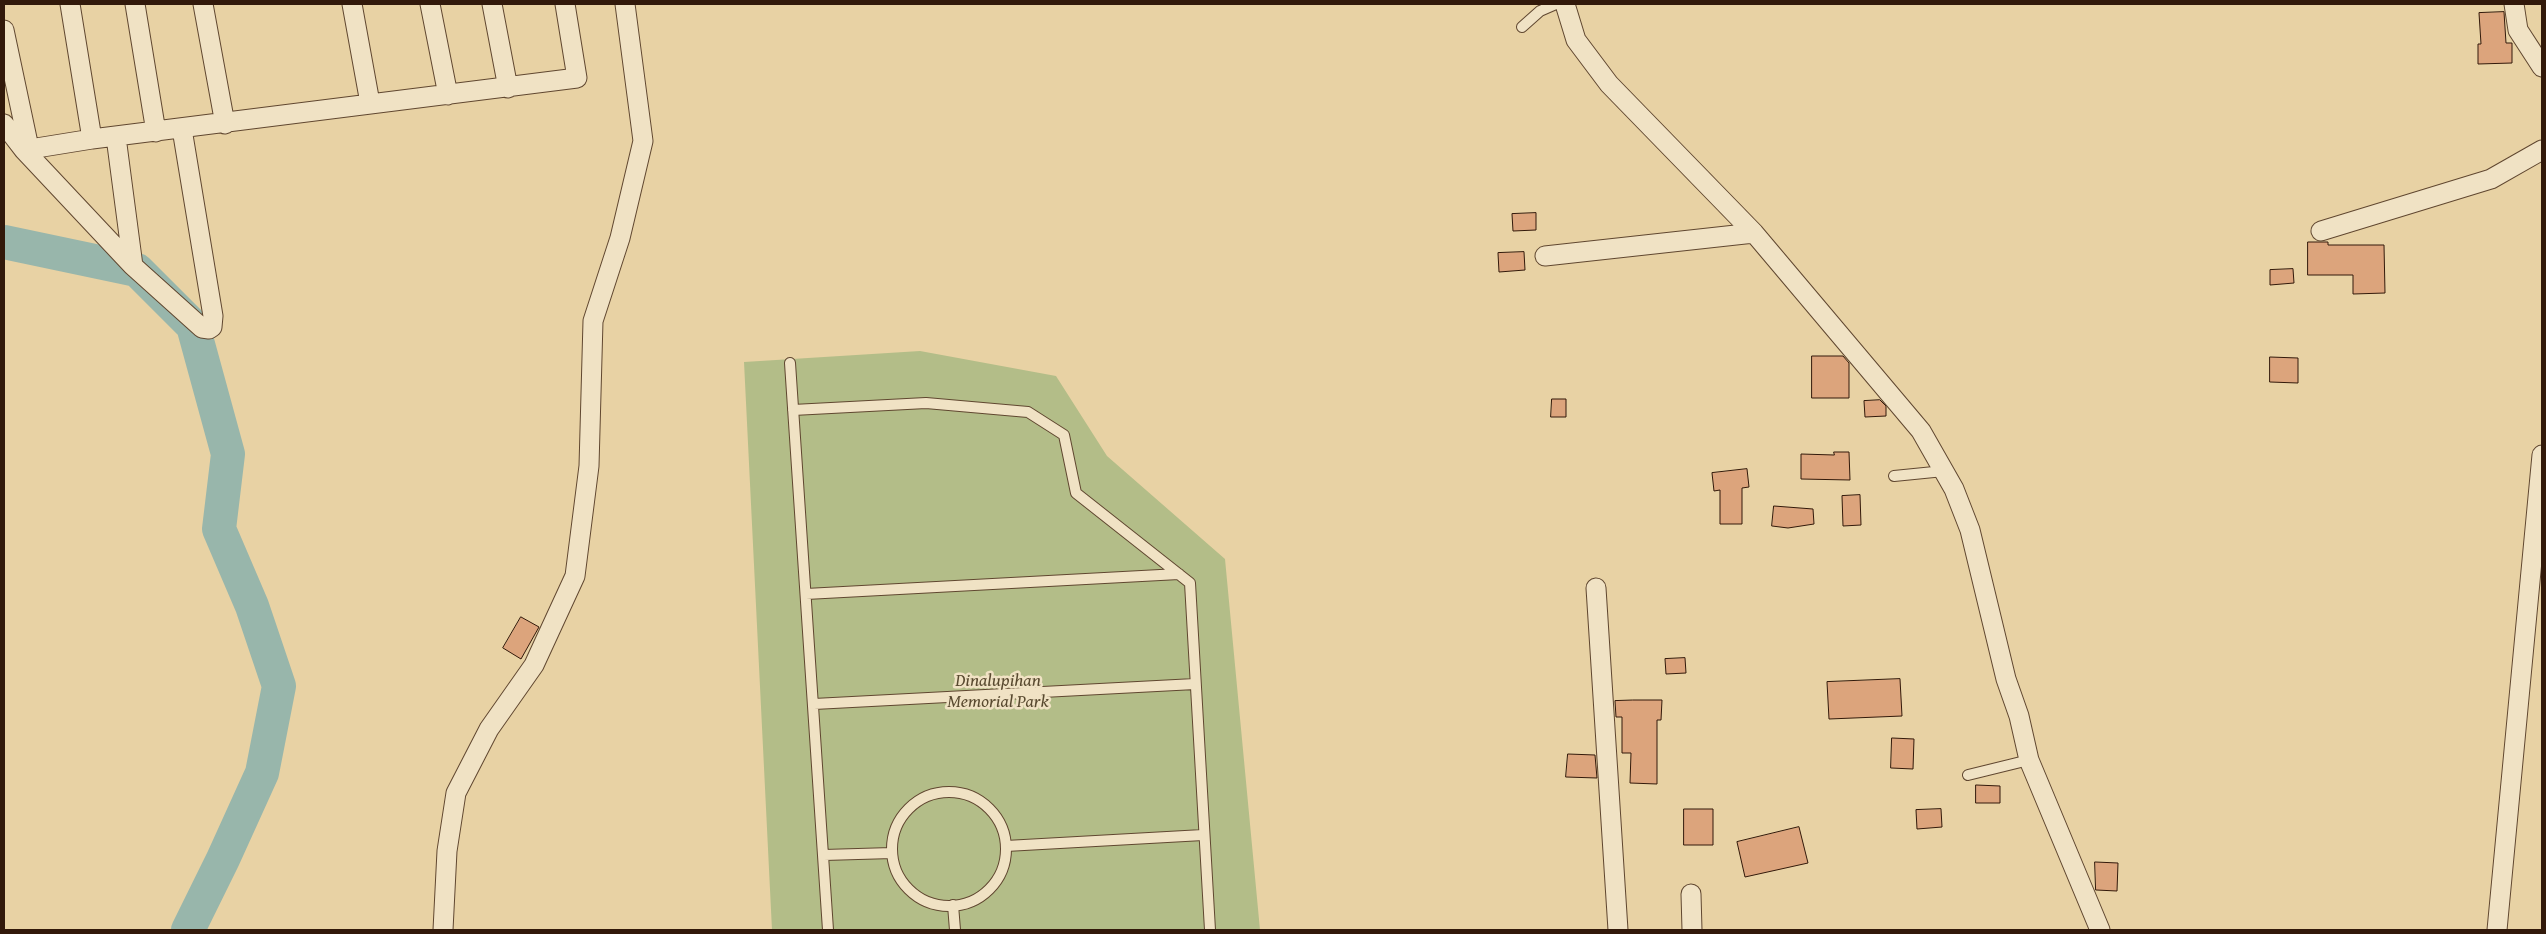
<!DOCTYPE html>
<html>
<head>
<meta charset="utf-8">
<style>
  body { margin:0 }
  #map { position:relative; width:2546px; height:934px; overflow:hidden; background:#e8d2a4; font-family:"Gentium Book Plus",serif }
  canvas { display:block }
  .frame { position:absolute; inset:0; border:5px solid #32190a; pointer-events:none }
</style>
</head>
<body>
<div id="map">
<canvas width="2546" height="934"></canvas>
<div class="frame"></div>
</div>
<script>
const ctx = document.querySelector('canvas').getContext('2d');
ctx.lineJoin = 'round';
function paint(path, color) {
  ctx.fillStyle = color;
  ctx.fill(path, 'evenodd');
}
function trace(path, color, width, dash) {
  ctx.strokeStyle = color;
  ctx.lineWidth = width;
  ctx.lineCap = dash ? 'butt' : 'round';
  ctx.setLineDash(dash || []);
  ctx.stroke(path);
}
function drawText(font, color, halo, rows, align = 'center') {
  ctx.font = font + ' "Gentium Book Plus",serif';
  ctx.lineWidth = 5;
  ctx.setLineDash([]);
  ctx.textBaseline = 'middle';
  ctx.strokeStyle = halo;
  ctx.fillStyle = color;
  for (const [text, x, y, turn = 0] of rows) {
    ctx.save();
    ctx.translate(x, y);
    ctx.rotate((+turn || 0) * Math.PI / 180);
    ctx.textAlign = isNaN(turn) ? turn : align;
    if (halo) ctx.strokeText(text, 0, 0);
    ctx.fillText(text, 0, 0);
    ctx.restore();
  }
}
paint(new Path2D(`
  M920,351L1056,376L1107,456L1225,559L1260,930H772L744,362Z`), '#b3bd88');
trace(new Path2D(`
  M4,242L137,270L193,326L228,454L219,529L252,606L279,686L262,773L223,859L188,930`), '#98b6ab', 34);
const building = new Path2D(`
  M2504,12L2506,43H2512V63L2478,64V44H2481L2479,13Z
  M1536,213V230L1513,231L1512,214Z
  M2308,242H2328V245H2384L2385,293L2353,294V275H2308Z
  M1524,252L1525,270L1499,272L1498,253Z
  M2293,269L2294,283L2270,285V270Z
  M1812,356H1843L1849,363V398H1812Z
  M2270,357L2298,358V383L2270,382Z
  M1552,399H1566V417H1551Z
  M1880,400L1886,406V416L1865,417L1864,401Z
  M1834,452H1849L1850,480L1801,479V454L1834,455Z
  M1747,469L1749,487L1742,488V524H1720V490L1714,491L1712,473Z
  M1860,495L1861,525L1843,526L1842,496Z
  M1774,506L1813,509L1814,524L1788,528L1772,526Z
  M521,617L539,627L521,659L503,648Z
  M1685,658L1686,673L1666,674L1665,659Z
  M1900,679L1902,716L1829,719L1827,682Z
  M1633,700H1662L1661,720H1657V784L1630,783L1631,753H1622V717H1616L1615,701Z
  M1892,738L1914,739L1913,769L1891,768Z
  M1568,754L1595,755L1597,778L1566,777Z
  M1976,785L2000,786V803H1976Z
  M1684,809H1713V845H1684Z
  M1941,809L1942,827L1917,829L1916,810Z
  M1799,827L1808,863L1745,877L1737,842Z
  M2095,862L2118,863L2117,891L2096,890Z`);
paint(building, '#dca47c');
trace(building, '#32190a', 1);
const lane = new Path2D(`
  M1522,27L1540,11L1556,4
  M790,363L828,930
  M793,410L926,403L1028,412L1064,435L1076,493L1190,583L1210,930
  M1894,476L1944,471
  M806,594L1179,574
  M814,704L1195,684
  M1968,775L2029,760
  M892 849a57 57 0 1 1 114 0a57 57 0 1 1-114 0Z
  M1006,846L1203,835
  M824,855L892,853
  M953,905L955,930`);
const street = new Path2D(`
  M70,4L92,139
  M135,4L156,132
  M203,4L225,124
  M352,4L370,103
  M430,4L448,95
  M492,4L508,88
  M1565,4L1576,40L1609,84L1754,233L1921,431L1954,489L1970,530L2006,679L2019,716L2029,760L2100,930
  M2514,4L2518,30L2542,67
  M4,30L29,148
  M4,124L24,150L133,266
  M116,137L133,266L202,328L209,329L212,327L213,316L182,129
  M24,150L92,139L577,78L565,4
  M2321,231L2491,179L2542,150
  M1545,256L1754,233
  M1596,588L1618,930
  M1691,894L1692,930
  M443,930L447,851L456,793L489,729L534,665L575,576L589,466L593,321L620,238L643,141L625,4
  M2497,930L2542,455`);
trace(lane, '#604730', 12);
trace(street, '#604730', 21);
trace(lane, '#f0e2c4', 10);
trace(street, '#f0e2c4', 19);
drawText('italic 18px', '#594a30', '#f0e2c4', [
  ["Dinalupihan",998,681],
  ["Memorial Park",998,702]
]);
</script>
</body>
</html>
